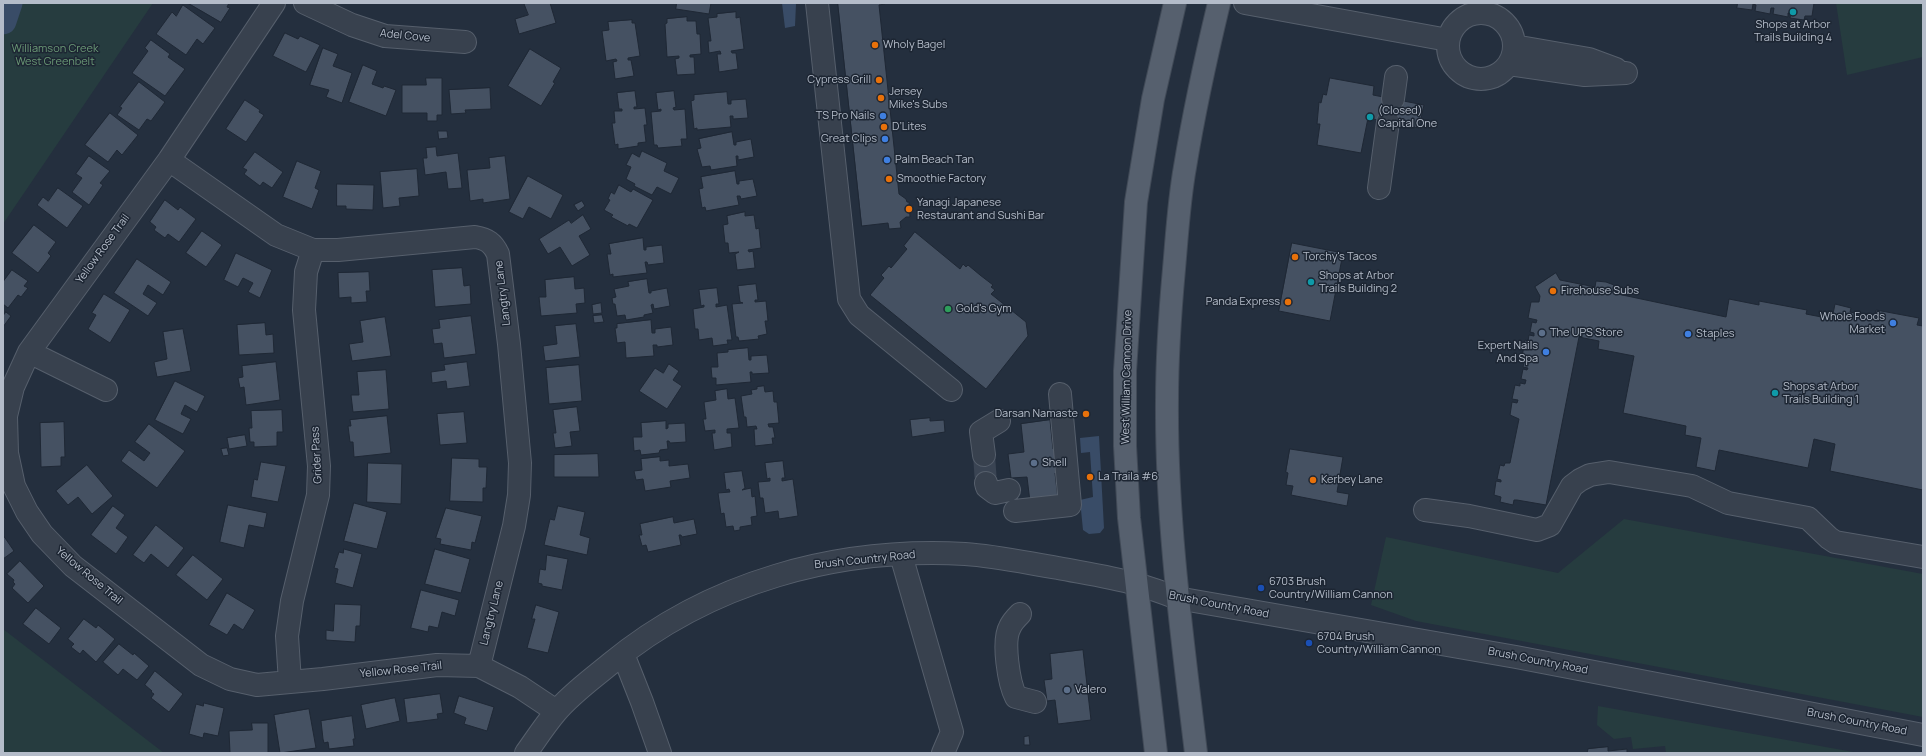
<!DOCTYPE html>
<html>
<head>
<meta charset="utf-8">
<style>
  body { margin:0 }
  #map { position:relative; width:1926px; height:756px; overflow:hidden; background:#242f3e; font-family:Manrope,sans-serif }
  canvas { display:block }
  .frame { position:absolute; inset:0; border:4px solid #b4bcc9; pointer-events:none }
</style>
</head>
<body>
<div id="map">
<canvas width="1926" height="756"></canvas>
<div class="frame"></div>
</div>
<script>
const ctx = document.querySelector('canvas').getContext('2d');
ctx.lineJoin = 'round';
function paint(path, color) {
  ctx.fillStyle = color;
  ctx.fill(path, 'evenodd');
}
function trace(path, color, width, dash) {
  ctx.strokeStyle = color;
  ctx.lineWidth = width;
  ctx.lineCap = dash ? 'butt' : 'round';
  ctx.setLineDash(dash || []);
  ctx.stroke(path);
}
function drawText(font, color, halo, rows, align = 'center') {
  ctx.font = font + ' Manrope,sans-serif';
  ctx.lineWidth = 3;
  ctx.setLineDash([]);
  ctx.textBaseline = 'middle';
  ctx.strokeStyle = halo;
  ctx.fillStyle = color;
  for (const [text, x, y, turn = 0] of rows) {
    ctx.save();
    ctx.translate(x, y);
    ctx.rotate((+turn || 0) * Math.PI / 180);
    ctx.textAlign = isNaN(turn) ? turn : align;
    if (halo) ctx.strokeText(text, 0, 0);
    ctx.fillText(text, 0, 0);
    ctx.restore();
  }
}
paint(new Path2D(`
  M3,3H153L3,224Z
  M1836,3H1923V57L1847,75Z
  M1624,519L1923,574V717L1416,621L1371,605L1386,537L1558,573Z
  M3,629L164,753H3Z
  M1598,706L1859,753H1666L1665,746L1633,749L1631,737L1614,739L1597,725Z`), '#263c3f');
paint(new Path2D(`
  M782,3H798L796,4L795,26L785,28Z
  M1099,436L1104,528L1100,533L1089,534L1083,530L1080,500L1093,497L1090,452L1081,453L1080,438Z`), '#394c67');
trace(new Path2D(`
  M3,21L9,3`), '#394c67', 27);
const building = new Path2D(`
  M188,3H229L227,7L230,8L221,22Z
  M524,3H550L556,23L519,34L515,19L528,15Z
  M677,3H711L709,14L676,9Z
  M838,3H884L885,4L879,5L899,194L906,199L907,202H909L910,217H906L900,222L901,228L889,229L888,223L862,226Z
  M1738,3H1814L1812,16H1805L1804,20L1790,18L1791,13H1788V17L1773,14L1774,8H1771L1770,14L1755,11L1756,5L1753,4L1752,10L1737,8Z
  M183,5L215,28L203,44L197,39L186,55L156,34L172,12L176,16Z
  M736,12V18L740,17L744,49L731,51L732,53H736L738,69L719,72L717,54H721L720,51L709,53L708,41H711L708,18L717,17V14Z
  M687,17V21H696L697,34H700L701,54L690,55V57H694L695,74L677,75L675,59L679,58V56L667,57L665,24L667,23V19Z
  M632,20V23H635L640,56L628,58V60H631L634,76L615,79L613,62L617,61L616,59L606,61L602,31L609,30L608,22Z
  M285,33L298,39L300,36L320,45L306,72L273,56Z
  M151,40L170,54L168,57L185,69L165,96L132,73L148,51L145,48Z
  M323,48L338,54L333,66L352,73L342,103L326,97L329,90L310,85Z
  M530,49L561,68L553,82L555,83L541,106L508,86Z
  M363,65L377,71L372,84L383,88L384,86L396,90L386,116L349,102Z
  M426,78H442V115H437V121H427V113H402V85H426Z
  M1330,78L1374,86L1373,95L1424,105L1419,128L1368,118L1361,153L1317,145L1320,124H1317L1319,102L1321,103L1323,94L1326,95Z
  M139,82L165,102L151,121L147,119L139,130L117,115L122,108L120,107Z
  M490,88L491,109L465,110L466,113L451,114L449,90Z
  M635,91L637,107H634V109L645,108L647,125H644L646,142L638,143V146L618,149V144L615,145L612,123H615L614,111H622V109H619L617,93Z
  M674,91L676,107L673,108L674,110L685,109L687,139H681L682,146L658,148L657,145H654L651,112L661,111V109L658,110L656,93Z
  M727,92L728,104H731V100L746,99L748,118L733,119V116H730L731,127L697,130V128L694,129L691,101L694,100V95Z
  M245,100L260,110L259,112L264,115L246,142L226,129Z
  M110,113L138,135L122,155L117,150L108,162L85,145Z
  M438,131H447L448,138L439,139Z
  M732,132L734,145H736V142L751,139L754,157L738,160V156H736L737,166L711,170L710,166L702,167L697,149L701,148L699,139Z
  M436,147L437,156L458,153L462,188L448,189L446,172L425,175L423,158H427L426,148Z
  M642,151L667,163L664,171L679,178L671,194L657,187L652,195L634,186L635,184L626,179L631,167L626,165L632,153L639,157Z
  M255,152L283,172L272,188L263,182L260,186L244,174L247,170L243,168Z
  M89,156L110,171L100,183L103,185L89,205L72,192L82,178L76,174Z
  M505,156L510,199L483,203V199L470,201L467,170L490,168L489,158Z
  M297,161L321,171L315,188L319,190L312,209L283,197Z
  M417,169L419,196L399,198L400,206L383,208L380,172Z
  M735,171L737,184H739V181L753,179L757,196L741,199L740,196H737L739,205L706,211L705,207L702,208L699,189L703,188L701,177Z
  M528,176L563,195L551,219L529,207L523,219L509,212Z
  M337,184L374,185L373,210L346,209V206H337Z
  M619,185L631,192L633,189L653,200L637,228L629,224L628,226L611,217L613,215L604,210L610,200L608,199L611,192L614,194Z
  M58,188L83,206L67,228L37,205L43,197L48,201Z
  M165,200L178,210L180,207L196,219L179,242L168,234L165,238L154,230L156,227L150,222Z
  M582,201L585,206L578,211L574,205Z
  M745,212V216L754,215L756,229L759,228L761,248L748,250L749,252L753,251L755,268L737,270L735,254L739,252L729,253L728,243H725L723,225L728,224L727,216Z
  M583,215L591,229L579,236L590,255L572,266L560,247L548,254L539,239L569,220L571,223Z
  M34,225L56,242L48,253L51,256L38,273L12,253Z
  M202,231L222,245L206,267L186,253Z
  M915,232L960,269L963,264L966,267L968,265L980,275L993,285L991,287L995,290L991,294L1026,322L1028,336L986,389L870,295L884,278L881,275L883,273L889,266L891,268L907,249L904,246Z
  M643,238L644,250H646V247L662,245L664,263L648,265L647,262H645L647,273L613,277V274L610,275L607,254H611L609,244Z
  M1292,243L1343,253L1330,321L1279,311Z
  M236,253L272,270L260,298L248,292L253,283L243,278L238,287L224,280Z
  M137,259L171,282L163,295L148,285L143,294L157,303L148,316L114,293Z
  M462,268L464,286L470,285L471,304L435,307L432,270Z
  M12,270L28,281L24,286L28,288L21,297L18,295L8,308L3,304V282Z
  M369,272L370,291H366L367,302L351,303V297L339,298L338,273Z
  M1556,273L1560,280L1595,287L1596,281L1606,282L1614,285L1613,293L1726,317L1729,299L1759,305V301L1807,310L1806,314L1832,319L1835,304L1851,308L1850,312L1874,317L1876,310L1919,318L1917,325L1923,326V490L1830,471L1835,444L1814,439L1808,468L1719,450L1715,471L1696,467L1701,438L1685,435L1686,426L1623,413L1634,356L1598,349L1599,341L1579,337L1546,505L1517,500H1514L1513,505L1500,502L1501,497L1494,495L1496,481L1501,482V480L1497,479L1500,465L1504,466L1505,463H1510L1519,419L1510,415L1512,402L1517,403L1518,400L1512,399L1515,385L1520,386V383L1525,384L1526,380L1521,379L1523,369L1527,370L1528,368L1523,367L1525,358L1522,357L1525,340L1528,341L1529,335L1534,336V333L1530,332L1532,322L1536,323L1537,320L1528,318L1531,302H1539L1540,296L1535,287Z
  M574,277L575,289L584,288L585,303L576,304L577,313L541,316L539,297H546L545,280Z
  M647,279L649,293H651V291L667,288L670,306L654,309L653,304L651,305L653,313L644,315V317L626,320L625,315L617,316L615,304H613L612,298L616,297L614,289L629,286L628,282Z
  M756,284L758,300H755V302L766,301L768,321H765L767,334L758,336L759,339L739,341L738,337H736L732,304L743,303L740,302L738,286Z
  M717,288L719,304H716V307L727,305L732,340H727L728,344L713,346L712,338L699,340L698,329H695L693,309L704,307V305L701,306L699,290Z
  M104,294L130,310L110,343L88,329L96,315L92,313Z
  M601,303L602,313L593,314L592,305Z
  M6,312L11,316L3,327V313L4,314Z
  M602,315L604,322L594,323L593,316Z
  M471,316L476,354L444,358L442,343L434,344L432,329L440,328L439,320Z
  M385,317L391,356L352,361L349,344L363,342L360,321Z
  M651,320L652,333H655V329L671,327L673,345L657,347V345H653L654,356L626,358L625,342L617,343L615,328H617V324Z
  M265,323L266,335L273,334L274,353L239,355L237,325Z
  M576,324L580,357L545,361L543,346L557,344L555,326Z
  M183,329L191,371L157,377L154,362L167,359L163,332Z
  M748,348L749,360H751V356L767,355L769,373L752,374V372H750L751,382L716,385V378H712L711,367H718L717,353L728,352V350Z
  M276,362L280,400L246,405L244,387L240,388L238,378L243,377L242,366Z
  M467,362L470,386L447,389L446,381L432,383L431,372L445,370L444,365Z
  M669,364L679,371L673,380L682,386L667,409L639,391L655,368L663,373Z
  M579,365L582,401L549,404L546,368Z
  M386,370L389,409L353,412L351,395H359L357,372Z
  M175,381L205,396L197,412L185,405L181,414L191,419L183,434L155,420Z
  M764,386L765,392L773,391L774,402H777L779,423L768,424L769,427H773L775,438H772L773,444L755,446L754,429H757L756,426L747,427L746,417H744L741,396L752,394L751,390L757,389V387Z
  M727,389L728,399L735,398L739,428L727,429V433H731L732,447L714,450L712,433H715V430L705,431L703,419H706L704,402L716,400L715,391Z
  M577,407L580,431L570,432L572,446L555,448L553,433H556L553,410Z
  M282,410L283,432H277V446L254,447V442H250L249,428H252L251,411Z
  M464,412L467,443L440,445L437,414Z
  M387,416L391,453L354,457L353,442H350L348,426H351L350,420Z
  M930,418V421L944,420L945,432L912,437L910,420Z
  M1050,420L1053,449H1057L1060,472L1055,473L1058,499L1030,502L1027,477L1011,478L1008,454L1024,452L1021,424Z
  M666,421V429L668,428V424L685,423L686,442L670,443L669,441H667L668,449L660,450L659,453L641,455L640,450L634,451L633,437H642L641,423Z
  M64,422L65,457H61V466L41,467L40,423Z
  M149,424L185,451L157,488L121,461L129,450L144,461L150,453L135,442Z
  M245,435L247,446L229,449L227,438Z
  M227,448L229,455L223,456L221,449Z
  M1290,449L1343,457L1337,492L1349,494L1347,506L1291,495L1293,486L1286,485L1288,473L1286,472Z
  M598,454L599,477H554V455Z
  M992,454L996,481L977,484L974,457Z
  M660,457V461L669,460V466L688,464L690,478L670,481L671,487L645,491L643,479L636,480L634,471L642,470L641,459Z
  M452,458L479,459V467H487L486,488H483V502L450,501Z
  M783,461L785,478H782V481L793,479L798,516L779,519L778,511L765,513L763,498H760L758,482L770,481V478L767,479L765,463Z
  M261,462L286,466L278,502L251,497L254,479L257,480Z
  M368,463L402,464L401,504L367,502Z
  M87,465L113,496L92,514L78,497L68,505L56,491Z
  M742,471L745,488L742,490L751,488L752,497L755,496L757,516L751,517L752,525L740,527V530L734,531L733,526L726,527L724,513L721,514L718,493L730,492L729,489L726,490L724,473Z
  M354,503L387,512L377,549L344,541Z
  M228,505L267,513L264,528L249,525L244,548L220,542Z
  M113,506L125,515L116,528L128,537L116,554L91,535Z
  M558,506L585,512L580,535L590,538L587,555L544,545L550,519L554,520Z
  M446,508L482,516L475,543L472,542L471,550L440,544L441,539L436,538Z
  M673,517L674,523L694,519L697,534L682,537L681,535H679L681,545L648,552L646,545L642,546L639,535H642L640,524Z
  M156,525L184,548L168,568L151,554L144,563L133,555Z
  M3,535L14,551L3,559Z
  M344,549L362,554L353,588L335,583L338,569L334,568L339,552L343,553Z
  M435,549L470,559L461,593L425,584Z
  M193,555L223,579L207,600L176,575Z
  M547,555L568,559L562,590L542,586V584L538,583L540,569L545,570Z
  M20,561L44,586L28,603L12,588L15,584L13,582L14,580L7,574Z
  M421,590L459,600L455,616L442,612L438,628L429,626L428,632L411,628Z
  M227,593L255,610L243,630L234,624L227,635L209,625Z
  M335,604L361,605L360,626H356L355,642L326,640V630L333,631Z
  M536,605L559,612L548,653L527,648L535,619H532Z
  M36,608L61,628L49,644L23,624Z
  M84,619L96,628L98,625L115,639L96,662L83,650L80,654L71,647L74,644L68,639Z
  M119,644L133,655L134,653L149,666L137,680L123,669L118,675L103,662Z
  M1083,650L1091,720L1058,724L1055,700L1047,701L1044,680L1052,679L1050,654Z
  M155,671L183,694L169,712L151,698L154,694L151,692L152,691L145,685Z
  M440,694L443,713L437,714L438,719L407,723L404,699Z
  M459,696L494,707L487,731L464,724L466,718L464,717L454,713Z
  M395,698L400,721L366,729L361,705Z
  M204,703L224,708L218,736L204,733L203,738L189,734L196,704L203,706Z
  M309,709L316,748L280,753L274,715Z
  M352,716L355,739H353L354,746L329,749L328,742L324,743L323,739L321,721Z
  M252,723H268V753H230L229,731L252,730Z
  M1029,736L1030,745H1024V737Z
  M1608,747V751L1627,749V753H1587L1588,749Z`);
paint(building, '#455162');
trace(building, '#1f2835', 1);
trace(new Path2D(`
  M984,455L986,483`), '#3a4453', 22, [22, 11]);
const minor = new Path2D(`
  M274,3L169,160L29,352L13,387L6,416L7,453L14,486L27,512L42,534L73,566L201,665L230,679L257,685L323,679L437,665L479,666L520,687L556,711
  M305,3L352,25L385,36L465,42
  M817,3L849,299L859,315L951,390
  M1245,3L1448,40
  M1448 46a33 33 0 1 1 66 0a33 33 0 1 1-66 0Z
  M1514,46L1589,59L1616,69
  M1509,64L1585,75L1626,73
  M1393,99L1396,77
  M169,160L276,235L313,250H338L475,237C487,239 493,243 498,254L509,344L520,463L519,495L514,526L479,666
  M1379,188L1388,122
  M29,352L106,390
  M984,455L981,432L999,421
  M986,483L987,487L995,493L1009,490
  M1425,510L1469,516L1537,530L1550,525L1572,486L1580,480L1590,475L1609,472L1692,486L1728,503L1808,518L1829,538L1835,542L1923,557
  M1015,511L1070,505L1060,394
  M901,555L952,732L943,753
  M1020,614C1016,618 1012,622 1010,627C1002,641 1009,684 1016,697L1035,702
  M623,654L642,702L660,753
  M290,682L287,636L292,601L318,495L319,466L304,310L306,272L313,250
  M526,753C536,739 545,725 556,712C571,694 592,679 610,664C709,582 837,547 965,554C996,556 1027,563 1058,568C1084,573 1111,577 1136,584C1150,588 1164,593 1177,598L1516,657L1923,735`);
const major = new Path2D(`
  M1156,753L1129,518L1125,446V371L1136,202L1153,99L1175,3
  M1196,753C1182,636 1166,519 1167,401C1167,357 1170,313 1174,269C1177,235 1179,200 1185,167C1194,112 1206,57 1219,3`);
trace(minor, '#565f6c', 24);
trace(major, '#414a57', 24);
trace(minor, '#38414e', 22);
trace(major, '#56606e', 22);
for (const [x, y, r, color] of [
  [1793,12,4,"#0f9aa8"],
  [875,45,4,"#e8710a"],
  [879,80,4,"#e8710a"],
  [881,98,4,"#e8710a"],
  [883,116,4,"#3f7fe0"],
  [1370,117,4,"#0f9aa8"],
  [884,127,4,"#e8710a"],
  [885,139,4,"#3f7fe0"],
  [887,160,4,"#3f7fe0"],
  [889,179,4,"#e8710a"],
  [909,209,4,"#e8710a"],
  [1295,257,4,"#e8710a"],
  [1311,282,4,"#0f9aa8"],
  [1553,291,4,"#e8710a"],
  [1288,302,4,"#e8710a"],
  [948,309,4,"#2e9e5b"],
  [1893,323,4,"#3f7fe0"],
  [1542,333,4,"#5c6f8a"],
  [1688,334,4,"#3f7fe0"],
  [1546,352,4,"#3f7fe0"],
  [1775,393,4,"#0f9aa8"],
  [1086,414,4,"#e8710a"],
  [1034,463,4,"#5c6f8a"],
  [1090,477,4,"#e8710a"],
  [1313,480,4,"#e8710a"],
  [1261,588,4,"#1a4fb4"],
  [1309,643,4,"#1a4fb4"],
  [1067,690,4,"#5c6f8a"]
]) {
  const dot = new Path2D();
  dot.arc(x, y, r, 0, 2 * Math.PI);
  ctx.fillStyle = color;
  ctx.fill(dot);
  trace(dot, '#1d2633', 1.5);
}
drawText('11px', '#b4bcc9', '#1d2633', [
  ["Shops at Arbor",1793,25,"center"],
  ["Trails Building 4",1793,38,"center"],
  ["Wholy Bagel",883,45],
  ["Cypress Grill",871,80,"right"],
  ["Jersey",889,92],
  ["Mike's Subs",889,105],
  ["(Closed)",1378,111],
  ["Capital One",1378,124],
  ["TS Pro Nails",875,116,"right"],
  ["D’Lites",892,127],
  ["Great Clips",877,139,"right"],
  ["Palm Beach Tan",895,160],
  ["Smoothie Factory",897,179],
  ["Yanagi Japanese",917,203],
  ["Restaurant and Sushi Bar",917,216],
  ["Torchy's Tacos",1303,257],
  ["Shops at Arbor",1319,276],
  ["Trails Building 2",1319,289],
  ["Firehouse Subs",1561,291],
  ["Panda Express",1280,302,"right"],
  ["Gold's Gym",956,309],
  ["Whole Foods",1885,317,"right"],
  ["Market",1885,330,"right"],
  ["The UPS Store",1550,333],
  ["Staples",1696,334],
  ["Expert Nails",1538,346,"right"],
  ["And Spa",1538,359,"right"],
  ["Shops at Arbor",1783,387],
  ["Trails Building 1",1783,400],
  ["Darsan Namaste",1078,414,"right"],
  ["Shell",1042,463],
  ["La Traila #6",1098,477],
  ["Kerbey Lane",1321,480],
  ["6703 Brush",1269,582],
  ["Country/William Cannon",1269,595],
  ["6704 Brush",1317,637],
  ["Country/William Cannon",1317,650],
  ["Valero",1075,690]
], 'left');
drawText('11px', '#b4bcc9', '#1d2633', [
  ["Adel Cove",405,36,6],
  ["Yellow Rose Trail",103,249,-54],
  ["Langtry Lane",503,293,-97],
  ["West William Cannon Drive",1127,377,-89],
  ["Grider Pass",317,455,-93],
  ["Brush Country Road",865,560,-6],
  ["Yellow Rose Trail",89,576,40],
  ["Brush Country Road",1219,605,11],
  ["Langtry Lane",492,613,-76],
  ["Brush Country Road",1538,661,11],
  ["Yellow Rose Trail",401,670,-6],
  ["Brush Country Road",1857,722,11]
]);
drawText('11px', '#6b9a76', '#1d2633', [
  ["Williamson Creek",55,49],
  ["West Greenbelt",55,62]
]);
</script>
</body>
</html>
